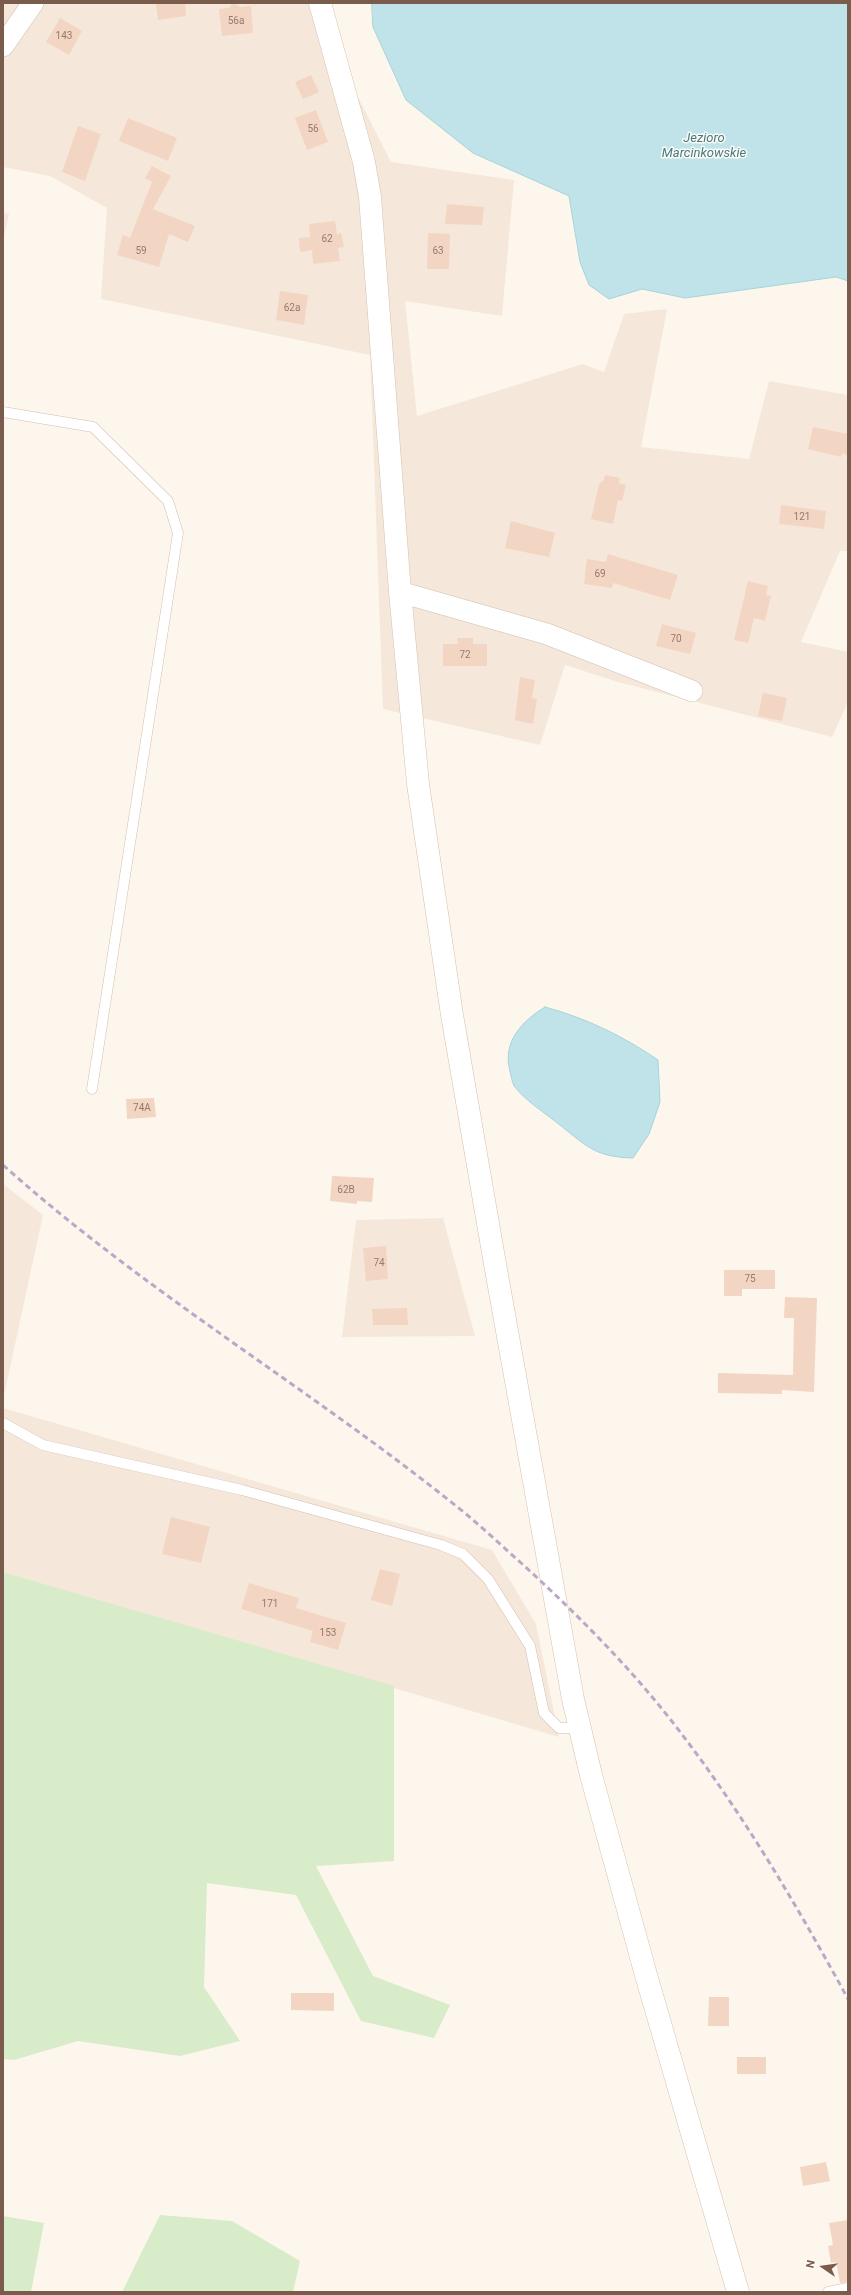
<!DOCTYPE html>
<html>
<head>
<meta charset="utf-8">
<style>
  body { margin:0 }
  #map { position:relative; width:851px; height:2295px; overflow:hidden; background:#fdf6ec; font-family:Roboto,sans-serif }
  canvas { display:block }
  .frame { position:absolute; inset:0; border:4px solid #7a5c4d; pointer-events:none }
  .north { position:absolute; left:803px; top:2247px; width:40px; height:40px; -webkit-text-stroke:3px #fffaf3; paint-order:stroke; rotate:283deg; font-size:11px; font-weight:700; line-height:16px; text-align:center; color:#7a5c4d }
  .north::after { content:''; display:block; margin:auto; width:14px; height:18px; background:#7a5c4d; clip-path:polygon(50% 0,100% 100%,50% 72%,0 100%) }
</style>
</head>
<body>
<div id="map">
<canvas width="851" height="2295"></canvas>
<div class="frame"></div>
<div class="north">N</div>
</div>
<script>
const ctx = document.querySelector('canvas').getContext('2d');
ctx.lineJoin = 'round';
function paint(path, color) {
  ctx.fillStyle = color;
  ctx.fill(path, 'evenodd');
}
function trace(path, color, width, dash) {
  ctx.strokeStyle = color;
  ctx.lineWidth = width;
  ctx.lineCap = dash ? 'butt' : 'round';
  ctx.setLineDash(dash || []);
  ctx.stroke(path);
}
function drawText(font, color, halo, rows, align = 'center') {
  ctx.font = font + ' Roboto,sans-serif';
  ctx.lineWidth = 3;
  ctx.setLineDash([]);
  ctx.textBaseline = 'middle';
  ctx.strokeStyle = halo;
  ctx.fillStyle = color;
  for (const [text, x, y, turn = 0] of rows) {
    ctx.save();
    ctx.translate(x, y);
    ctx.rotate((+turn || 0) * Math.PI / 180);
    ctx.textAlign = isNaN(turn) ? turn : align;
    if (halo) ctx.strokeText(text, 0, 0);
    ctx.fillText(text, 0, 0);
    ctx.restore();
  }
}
paint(new Path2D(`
  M3,3H310L391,162L514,180L502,316L405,301L417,416L583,364L604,372L624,314L667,309L641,447L749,459L769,381L848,395V551H840L801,642L848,652V702L832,737L618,682L565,665L540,745L383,709L370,355L101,299L107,208L50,176L3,167Z
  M3,213L9,214L3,241Z
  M3,1184L43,1215L3,1400Z
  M443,1218L475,1336L342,1337L356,1220Z
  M3,1408L492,1550L536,1624L559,1737L3,1572Z`), '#f5e8da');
paint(new Path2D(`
  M3,1572L394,1686V1861L316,1866L373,1976L450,2005L434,2038L361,2021L296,1895L207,1883L204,1987L240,2041L180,2056L78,2041L14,2060L3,2059Z
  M160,2215L232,2221L300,2261L293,2292H122Z
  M3,2216L44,2223L31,2292H3Z`), '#d8ecc9');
const water = new Path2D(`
  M372,3H848V281L836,277L685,298L642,289L609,299L589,285L580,262L569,196L473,153L406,100L373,27Z
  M545,1007C586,1018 623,1036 658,1060L660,1102L649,1134L633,1158C593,1157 586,1145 556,1122C542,1111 525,1100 514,1086C512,1082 511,1075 510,1071C502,1042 522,1021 545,1007Z`);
paint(water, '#bfe3e8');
trace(water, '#a5d3da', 1);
paint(new Path2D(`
  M156,3H185L186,16L158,20Z
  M233,3L240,7L251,6L253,33L222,36L219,9L229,8Z
  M60,18L82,31L69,55L46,42Z
  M311,75L319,92L303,99L295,82Z
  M316,110L328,142L307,150L295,118Z
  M128,118L177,138L168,161L119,141Z
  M78,126L101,134L85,181L62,172Z
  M152,166L171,176L153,209L195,226L188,242L169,234L159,267L117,255L123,235L130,238L152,182L145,178Z
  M447,204L484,207L482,225L445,224Z
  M335,221L337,234L341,233L344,247L338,248L340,261L313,264L312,250L300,252L299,238L310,237L309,224Z
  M428,233L450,234L449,269H427Z
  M280,291L308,295L304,325L276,320Z
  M813,427L848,434V455L842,453L841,457L808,449Z
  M605,475L620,478L619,483L626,485L622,501L618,500L613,524L591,519L599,484L604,480Z
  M781,505L826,511L824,529L779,524Z
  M511,521L555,533L549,557L505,548Z
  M608,554L678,575L670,600L613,583L612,588L584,584L587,559L606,562Z
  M748,581L768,586L766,595L771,596L765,621L754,618L748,643L734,640Z
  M662,624L696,633L690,654L656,646Z
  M457,638H473V644H487V666H443V644H458Z
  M520,677L535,680L532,698L537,699L533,724L515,720Z
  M763,693L787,698L782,721L758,716Z
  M154,1098L156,1117L127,1119L126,1099Z
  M332,1176L374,1178L372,1202L357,1201V1204L330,1201Z
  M386,1246L388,1279L366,1281L363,1248Z
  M724,1270H775V1289H742V1296H724Z
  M785,1297L817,1298L814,1392L782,1390V1394L718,1393V1373L793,1375L794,1318H784Z
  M407,1308L408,1325H373L372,1309Z
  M171,1517L210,1527L201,1563L162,1554Z
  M380,1569L400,1574L392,1606L371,1600Z
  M249,1583L299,1598L296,1608L346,1623L338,1650L310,1642L313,1631L241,1609Z
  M291,1993H334V2011L291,2010Z
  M709,1997H729V2026H708Z
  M737,2057H766V2074H737Z
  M826,2162L830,2181L803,2186L800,2167Z
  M848,2220V2282L840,2283L836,2262L831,2263L828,2246L833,2245L829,2223Z`), '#f3d5c3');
const lane = new Path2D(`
  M3,412L93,427L168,501L178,533L92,1089
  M3,1423L43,1445L242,1490L441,1545L463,1554L488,1579L530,1646L544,1713L559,1728H580
  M828,2292L848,2288`);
const street = new Path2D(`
  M3,46L33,3
  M400,592L547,634L692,691`);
const secondary = new Path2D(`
  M320,3L364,162L370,197L400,592L418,784L452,1015L495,1264L573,1699L591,1775L646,1975L738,2292`);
trace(lane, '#d1beb0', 11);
trace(street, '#d1beb0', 22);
trace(secondary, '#d6c0b0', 23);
trace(lane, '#fff', 10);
trace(street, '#fff', 21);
trace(secondary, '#fff', 22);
trace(new Path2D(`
  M3,1165C147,1294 316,1392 466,1514C484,1529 502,1546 520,1562C575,1612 628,1665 674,1724C741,1810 796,1904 848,1999`), '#b9a8c9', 3, [6, 4]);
drawText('10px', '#987a6a', null, [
  ["56a",236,21],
  ["143",64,36],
  ["56",313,129],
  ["62",327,239],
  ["59",141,251],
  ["63",438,251],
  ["62a",292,308],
  ["121",802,517],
  ["69",600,574],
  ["70",676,639],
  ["72",465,655],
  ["74A",142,1108],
  ["62B",346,1190],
  ["74",379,1263],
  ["75",750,1279],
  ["171",270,1604],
  ["153",328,1633]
]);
drawText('italic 13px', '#437c86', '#fffaf3', [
  ["Jezioro",704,139],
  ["Marcinkowskie",704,154]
]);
</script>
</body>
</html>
